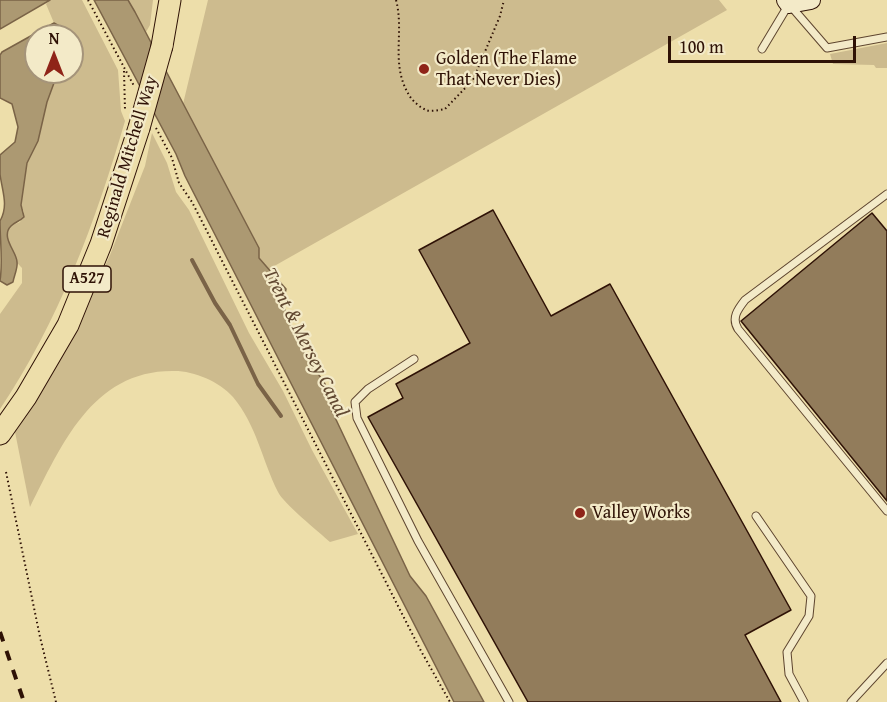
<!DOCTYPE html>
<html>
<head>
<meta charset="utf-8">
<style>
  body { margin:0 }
  #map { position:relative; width:887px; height:702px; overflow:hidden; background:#eddeaa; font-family:"Gentium Book Plus",serif }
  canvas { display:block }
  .north { position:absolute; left:24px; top:24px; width:60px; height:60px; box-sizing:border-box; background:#f3eac8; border:2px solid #a5947a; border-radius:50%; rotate:0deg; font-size:16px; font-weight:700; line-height:24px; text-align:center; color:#2f1206 }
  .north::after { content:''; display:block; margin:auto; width:21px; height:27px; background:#8f2418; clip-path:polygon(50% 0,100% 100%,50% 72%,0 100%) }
  .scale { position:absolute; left:668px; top:36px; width:188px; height:27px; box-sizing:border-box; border:3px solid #2f1206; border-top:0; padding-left:8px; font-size:18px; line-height:21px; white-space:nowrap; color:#2f1206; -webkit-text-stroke:4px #f3eac8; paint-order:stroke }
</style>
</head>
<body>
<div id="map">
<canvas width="887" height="702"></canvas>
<div class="north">N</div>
<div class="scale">100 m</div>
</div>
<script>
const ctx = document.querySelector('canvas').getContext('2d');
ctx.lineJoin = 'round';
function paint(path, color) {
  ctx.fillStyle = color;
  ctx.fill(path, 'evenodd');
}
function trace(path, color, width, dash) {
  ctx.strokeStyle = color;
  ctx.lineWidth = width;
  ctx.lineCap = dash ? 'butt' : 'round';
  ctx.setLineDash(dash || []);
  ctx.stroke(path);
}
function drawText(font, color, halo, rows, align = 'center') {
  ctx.font = font + ' "Gentium Book Plus",serif';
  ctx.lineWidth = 4.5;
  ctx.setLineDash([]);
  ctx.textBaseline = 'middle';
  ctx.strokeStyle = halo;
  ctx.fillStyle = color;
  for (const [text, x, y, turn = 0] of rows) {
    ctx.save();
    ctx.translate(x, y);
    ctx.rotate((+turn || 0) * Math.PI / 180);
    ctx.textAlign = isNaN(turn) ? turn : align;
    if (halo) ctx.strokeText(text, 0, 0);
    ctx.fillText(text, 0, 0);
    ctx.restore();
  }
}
paint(new Path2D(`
  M50,0H82L118,70L121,111L125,121C96,221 58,323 0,409V314L22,283V268C12,258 4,241 10,226L20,222L24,212L21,205L27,163L38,141L47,102L58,72H72V36H63L61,27L54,23L46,4Z
  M128,0H153L150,25L146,32Z
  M208,0H719L727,10L269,269L259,258V247L183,104Z
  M887,43V68H876L874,65L833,64L830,54Z
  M152,133L167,163L176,192L189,210L249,333L283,391L312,450L358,534L330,542C319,532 283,503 278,492C262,460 257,426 233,397C219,381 192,370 172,371C92,371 61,446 30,507L15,432L45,385L75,332L110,255L145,166Z`), '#cdbb8e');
const water = new Path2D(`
  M0,0H50L0,29Z
  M94,0H128L135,12L259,248V258L286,289L283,303L287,318L303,351L325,384L331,409L410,576L426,596L484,702H454L185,176L176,154Z
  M54,23L61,27L63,36H36V72H58L47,102L38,141L27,163L21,205L24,217C20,221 15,222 11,226C0,237 17,252 17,262C18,268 14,276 13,282L7,285L0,281C3,262 0,241 0,221C9,205 2,191 0,174C0,168 0,161 0,155L15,142L18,127L12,104L0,98V55L2,52Z`);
paint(water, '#ac9972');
trace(water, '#7a6347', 1.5);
trace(new Path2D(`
  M192,260L215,303L230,325L258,384L281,416`), '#7a6347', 4);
const building = new Path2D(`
  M493,210L551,316L610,284L791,610L745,635L781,702H528L368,417L403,398L396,384L470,343L419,250Z
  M872,213L887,231V501L741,321Z`);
paint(building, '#927c5b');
trace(building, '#2f1206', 1.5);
const lane = new Path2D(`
  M762,49L789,4L827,48L887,37
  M887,194L745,300C738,309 731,318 738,329L887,511
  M414,359L368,389L355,402L357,418L418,541L509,702
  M756,516L811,596L809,616L787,652L789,674L804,702
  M851,702L887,663`);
const secondary = new Path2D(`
  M786,0L789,4L811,0`);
const primary = new Path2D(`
  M162,46L170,0
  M0,434L26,397L68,325L101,244L139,128`);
trace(lane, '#5e452f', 9);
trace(secondary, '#2f1206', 20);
trace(primary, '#2f1206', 23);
trace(new Path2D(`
  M88,0L134,86
  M396,0C405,34 389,66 411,98C414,102 421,108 426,110C431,112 439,110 445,109L473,80L500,16L504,0
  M124,71L125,110
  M156,128L172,158L179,183L192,202L421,651L450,702
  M6,472L40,637L56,702`), '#2f1206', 2, [1.5, 3]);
trace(lane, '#f3eac8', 7);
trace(secondary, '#f3eac8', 18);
trace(primary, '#eddeaa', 21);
trace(new Path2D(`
  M0,632L24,702`), '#2f1206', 4, [10, 10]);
const primaryBridge = new Path2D(`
  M139,128L162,46`);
trace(primaryBridge, '#2f1206', 23, []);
trace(primaryBridge, '#eddeaa', 21);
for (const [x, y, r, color] of [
  [424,69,6,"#8f2418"],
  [580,513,6,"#8f2418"]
]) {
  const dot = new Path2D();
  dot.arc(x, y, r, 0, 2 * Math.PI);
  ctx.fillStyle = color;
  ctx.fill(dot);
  trace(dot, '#f3eac8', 2);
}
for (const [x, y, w] of [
  [87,279,48]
]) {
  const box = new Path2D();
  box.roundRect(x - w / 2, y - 13, w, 26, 4.5);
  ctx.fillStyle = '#f3eac8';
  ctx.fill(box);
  trace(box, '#2f1206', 1.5);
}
drawText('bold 16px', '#2f1206', null, [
  ["A527",87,279]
]);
drawText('18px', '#2f1206', '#f3eac8', [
  ["Golden (The Flame",436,59],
  ["That Never Dies)",436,80],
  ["Valley Works",592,513]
], 'left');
drawText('18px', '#2f1206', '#f3eac8', [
  ["Reginald Mitchell Way",128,157,-73]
]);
drawText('italic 20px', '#614831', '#f3eac8', [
  ["Trent & Mersey Canal",305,343,63]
]);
</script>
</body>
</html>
